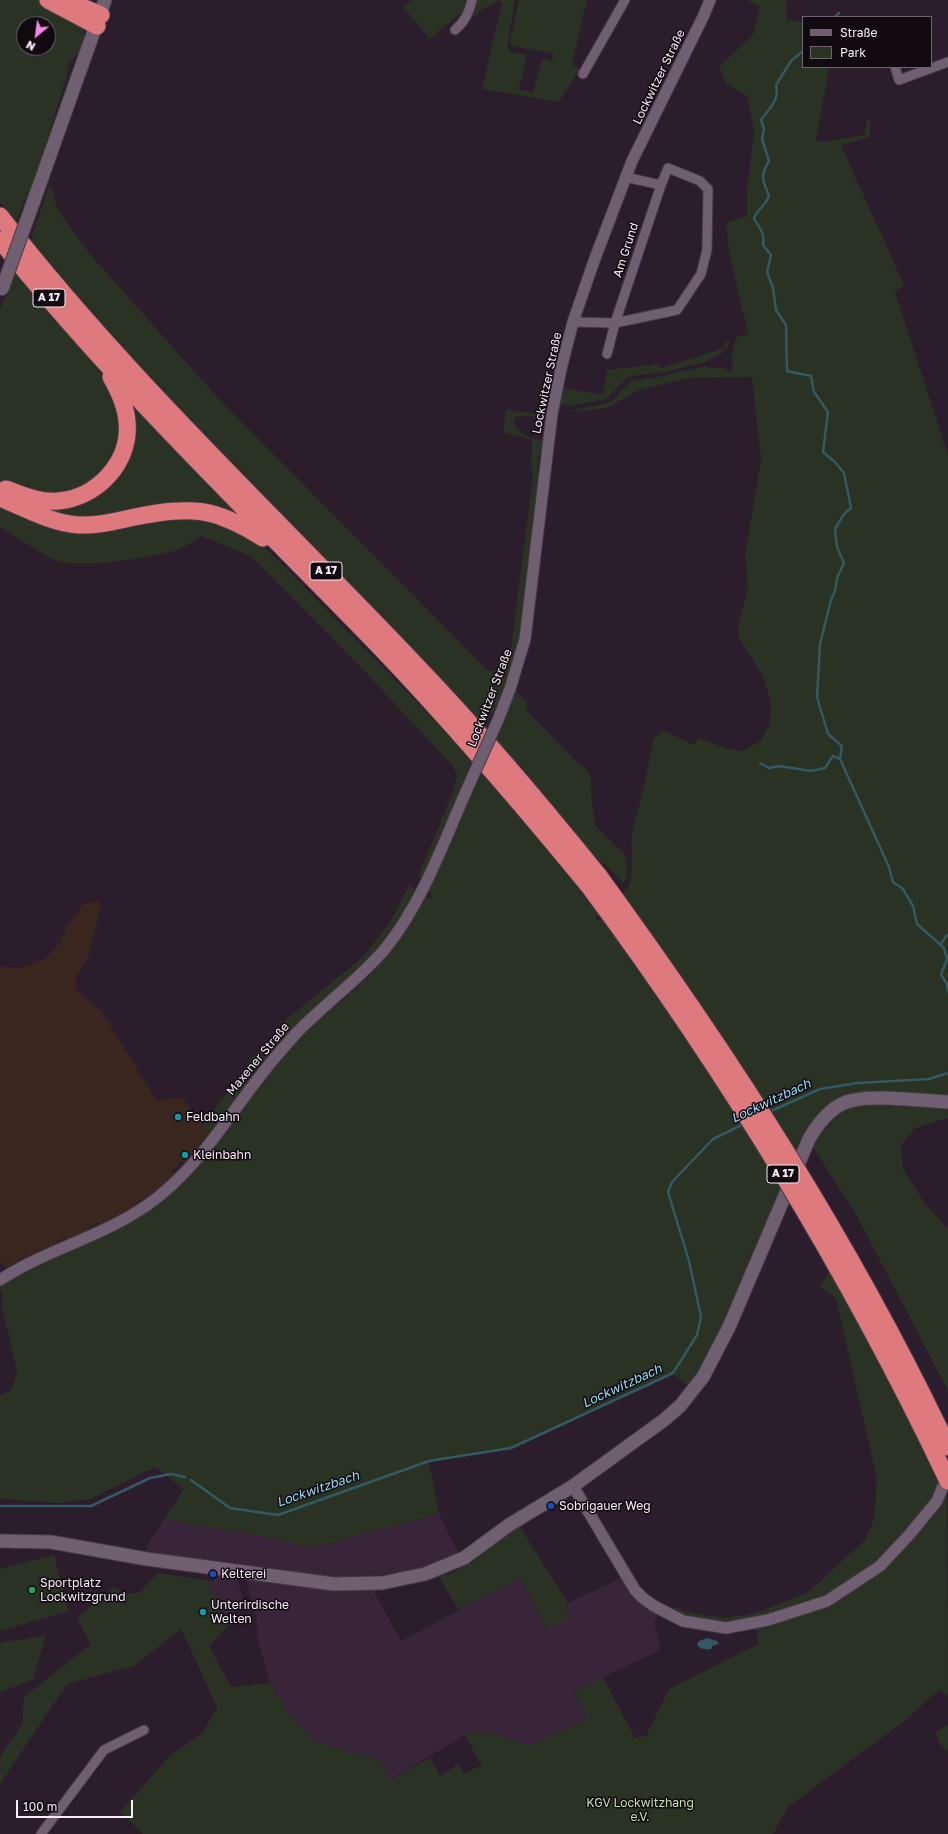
<!DOCTYPE html>
<html>
<head>
<meta charset="utf-8">
<style>
  body { margin:0 }
  #map { position:relative; width:948px; height:1834px; overflow:hidden; background:#2c1d2d; font-family:"Golos Text",sans-serif }
  canvas { display:block }
  .legend { position:absolute; left:802px; top:16px; width:130px; height:52px; box-sizing:border-box; background:#110a11; border:1px solid #6d656d; margin:0; padding:5px 7px; list-style:none; font-size:12px; color:#f8edf8 }
  .legend li { display:flex; align-items:center; gap:8px; height:20px }
  .legend b { width:20px; border:1px solid #6d656d }
  .north { position:absolute; left:16px; top:16px; width:40px; height:40px; box-sizing:border-box; background:#110a11; border:1px solid #6d656d; border-radius:50%; rotate:209deg; font-size:11px; font-weight:700; line-height:16px; text-align:center; color:#f8edf8 }
  .north::after { content:''; display:block; margin:auto; width:14px; height:18px; background:#f788eb; clip-path:polygon(50% 0,100% 100%,50% 72%,0 100%) }
  .scale { position:absolute; left:16px; top:1800px; width:117px; height:18px; box-sizing:border-box; border:2px solid #f8edf8; border-top:0; padding-left:5px; font-size:12px; line-height:14px; white-space:nowrap; color:#f8edf8; -webkit-text-stroke:3px #110a11; paint-order:stroke }
</style>
</head>
<body>
<div id="map">
<canvas width="948" height="1834"></canvas>
<ul class="legend">
<li><b style="height:5px;background:#705e71"></b>Straße</li>
<li><b style="height:11px;background:#293223"></b>Park</li>
</ul>
<div class="north">N</div>
<div class="scale">100 m</div>
</div>
<script>
const ctx = document.querySelector('canvas').getContext('2d');
ctx.lineJoin = 'round';
function paint(path, color) {
  ctx.fillStyle = color;
  ctx.fill(path, 'evenodd');
}
function trace(path, color, width, dash) {
  ctx.strokeStyle = color;
  ctx.lineWidth = width;
  ctx.lineCap = dash ? 'butt' : 'round';
  ctx.setLineDash(dash || []);
  ctx.stroke(path);
}
function drawText(font, color, halo, rows, align = 'center') {
  ctx.font = font + ' "Golos Text",sans-serif';
  ctx.lineWidth = 3;
  ctx.setLineDash([]);
  ctx.textBaseline = 'middle';
  ctx.strokeStyle = halo;
  ctx.fillStyle = color;
  for (const [text, x, y, turn = 0] of rows) {
    ctx.save();
    ctx.translate(x, y);
    ctx.rotate((+turn || 0) * Math.PI / 180);
    ctx.textAlign = isNaN(turn) ? turn : align;
    if (halo) ctx.strokeText(text, 0, 0);
    ctx.fillText(text, 0, 0);
    ctx.restore();
  }
}
paint(new Path2D(`
  M439,1514L459,1555L424,1569L353,1579L334,1578L271,1568L146,1552L149,1542L164,1519L273,1538L306,1547L338,1542L348,1538Z
  M219,1575L236,1577L246,1608L224,1615L206,1580L213,1581Z
  M246,1578L313,1588L342,1591L373,1590L401,1641L520,1578L547,1630L566,1610L568,1603L622,1578L631,1595L647,1607L659,1612L654,1623L660,1646L658,1651L574,1691L587,1719L529,1746L484,1731L465,1735L391,1779L379,1760L316,1742L292,1718L270,1683L258,1640L256,1616Z`), '#39253a');
paint(new Path2D(`
  M101,901L94,935L87,960L77,975L75,987L78,992L100,1009L157,1101L182,1097L210,1135L188,1162H182L172,1170L176,1177L156,1195L102,1226L98,1223L89,1227L87,1231L68,1240L65,1238L56,1242V1246L9,1270L0,1261V966L19,968L27,966L46,958L60,943L67,927L83,904Z`), '#38261f');
paint(new Path2D(`
  M0,0H39L79,25L83,30L85,38L80,52L69,63L65,82L28,201L24,200L16,223L0,202ZM24,24H48V48H24Z
  M412,0H468L463,11L430,39L403,7Z
  M476,0H515L507,48L512,52L527,55L519,89L533,93L542,59L552,61L554,54L513,46L510,42L519,0H587L572,64L580,69L559,102L482,89L502,3L498,1L480,11L472,19Z
  M746,0H786L787,20L803,22V67H829L816,141H831L865,135L867,120H871L869,137L841,145L904,285L895,292L948,455V1098L830,1107L710,1356L689,1387L673,1374L511,1448L429,1461L439,1514L348,1538L338,1542L306,1547L273,1538L164,1519L184,1489L155,1467L90,1499L58,1503L0,1499V1395L11,1391L17,1372L1,1302L3,1295L0,1289V1284L160,1200L179,1186L203,1159L277,1062L311,1025L343,1000L369,976L391,949L408,927L423,899L426,897L431,898L432,894L429,892L428,888L472,789H474L482,773L582,890L580,892L599,914L595,918L598,921L628,887L631,880L632,833L644,786L654,738L663,731L666,732L694,745L699,738L725,748L743,751L760,741L769,726L771,704L763,676L739,638L738,626L748,587L745,554L761,460L752,377L689,378L639,390L611,406L602,409L564,412L611,402L630,382L637,380L658,377L702,367L724,368L727,371H733L732,351L737,336L748,334L729,251L726,223L747,216V191L754,133L748,97L726,83L719,67L753,35L760,7Z
  M49,185L53,193L58,210L89,253L218,398L488,671L505,669L510,656L533,476L531,465L532,440L503,432L506,410L546,415L515,417L514,423C521,435 529,439 543,440L544,442L538,459V485L523,625L509,680L496,711H493L484,727C416,653 347,581 277,509C192,421 107,335 31,240Z
  M15,273L103,376L123,424L110,468L71,494L26,492L0,481V309Z
  M730,340L727,348L721,354L705,362L665,372L631,376L626,379L606,399L570,406L560,404L564,388L603,395L607,370L658,364L661,368L724,348L725,342Z
  M135,407L241,517L230,514L79,521L20,499L102,490L131,410Z
  M0,501L39,518L192,514L248,533L277,559L421,706L472,761L462,784L464,785L425,875L422,877L418,876L453,793L457,776L453,766L353,659L251,556L201,536C195,540 188,546 180,549C157,557 78,570 56,560C36,551 18,538 0,527Z
  M515,691L526,700L527,711L578,763L586,769L591,776L592,802L596,827L626,856L627,877L623,884L605,863L602,865L496,740L504,723L501,722Z
  M410,884L416,893L384,943L210,1135L203,1126L250,1060L287,1019L364,956L391,920Z
  M879,1102L948,1106V1118L915,1128L901,1146L903,1169L926,1205L948,1229V1391L858,1218L813,1147C832,1109 839,1109 879,1102Z
  M836,1259L947,1482L948,1697L940,1689L907,1719L788,1807L773,1834H143L120,1812L170,1756L203,1732L217,1707L181,1629L134,1666L67,1684L0,1784V1757L22,1724L24,1697L91,1644L77,1618L114,1587L125,1594L139,1593L158,1573L206,1580L229,1625L209,1646L231,1687L270,1683L292,1718L316,1742L379,1760L391,1779L430,1758L440,1776L458,1764L465,1774L481,1765L465,1735L484,1731L529,1746L587,1719L574,1691L603,1677L635,1738L646,1736L669,1689L758,1644L756,1621L728,1625L677,1614L672,1612L675,1606L683,1611L723,1618L755,1613L807,1593L865,1540L874,1519L877,1479L836,1298L820,1287Z
  M518,1524L568,1603L566,1610L569,1619L547,1630L520,1578L459,1610L438,1576L455,1572Z
  M54,1555L69,1611L0,1631V1569Z
  M46,1635L33,1680L0,1692V1643Z
  M948,1724V1753L940,1744L935,1732Z`), '#293223');
paint(new Path2D(`
  M707,1638L717,1641L719,1644L712,1646L711,1649C705,1650 700,1649 697,1645L699,1641Z`), '#335964');
trace(new Path2D(`
  M835,17L839,13
  M803,51L791,61L776,85C780,101 769,108 761,120L764,129L762,139L769,161C760,176 762,180 769,195C767,206 757,208 754,219C760,228 765,234 763,245L771,255L767,272L773,288L776,310L786,325L787,371L811,376L814,392L828,412L823,452L835,462L844,473L851,508L844,514L835,529L837,547L844,563L837,578L835,591L831,600L820,644L817,697L828,734L842,746L840,759L889,867L893,882L903,889L913,906L917,924L944,948L947,959L941,975L947,984L948,992
  M760,763L769,768L779,766L811,771L825,768L833,756L840,759
  M940,945L947,935
  M769,1112L820,1089L857,1083L929,1079L948,1073
  M191,1480L230,1508L278,1515L429,1461L511,1448L673,1373L697,1335L701,1317L689,1261L668,1192L672,1182L713,1139L744,1124
  M0,1506H91L150,1478L171,1474L185,1477`), '#335964', 2.5);
const minor = new Path2D(`
  M455,30C465,21 469,13 472,0
  M895,67L899,80L948,62
  M583,74L625,0
  M625,177L661,185
  M573,322L615,323L677,310L701,274L707,250L708,189L700,181L668,168L661,185L615,323L607,354
  M41,1834L104,1750L144,1730`);
const tertiary = new Path2D(`
  M498,720L510,689L525,639L552,414L561,369L573,322L594,261L632,161L704,15L710,0
  M0,1280C50,1247 111,1235 158,1197C205,1160 235,1105 273,1060C285,1046 297,1031 311,1019C336,995 363,975 385,949C423,902 444,841 468,787
  M573,1486L635,1590L643,1598L654,1606L683,1621L726,1628L768,1620L827,1601L880,1566L909,1535L937,1501L943,1486L946,1473`);
const secondary = new Path2D(`
  M33,203L105,0
  M0,1541L51,1542L147,1559L334,1584L382,1583L425,1574L464,1558L509,1525L573,1486L664,1420L680,1406L703,1377L729,1327L809,1139C817,1125 828,1110 844,1103C867,1093 923,1101 948,1102`);
const motorway = new Path2D(`
  M48,0L97,26
  M73,3L101,15
  M0,216C126,378 277,518 417,666C481,733 541,804 599,876
  M0,240C114,383 247,510 374,641C449,719 519,801 588,885
  M6,489C22,495 40,503 58,501C97,498 131,462 127,422C126,406 119,391 111,377
  M0,498C25,508 51,523 78,525C98,526 116,521 135,517C192,506 214,507 263,538`);
trace(minor, '#463a47', 11);
trace(tertiary, '#463a47', 13);
trace(secondary, '#463a47', 15);
trace(motorway, '#463a47', 19);
trace(minor, '#705e71', 9);
trace(tertiary, '#705e71', 11);
trace(secondary, '#705e71', 13);
trace(motorway, '#de7a7e', 17);
const tertiaryBridge = new Path2D(`
  M468,787L498,720`);
const secondaryBridge = new Path2D(`
  M2,289L33,203`);
const motorwayBridge = new Path2D(`
  M599,876C731,1057 852,1244 948,1447
  M588,885C727,1072 848,1271 948,1481`);
trace(tertiaryBridge, '#463a47', 13, []);
trace(secondaryBridge, '#463a47', 15, []);
trace(motorwayBridge, '#463a47', 19, []);
trace(tertiaryBridge, '#705e71', 11);
trace(secondaryBridge, '#705e71', 13);
trace(motorwayBridge, '#de7a7e', 17);
for (const [x, y, r, color] of [
  [178,1117,4,"#0f9aa8"],
  [185,1155,4,"#0f9aa8"],
  [551,1506,4,"#1a4fb4"],
  [213,1574,4,"#1a4fb4"],
  [32,1590,4,"#2e9e5b"],
  [203,1612,4,"#0f9aa8"]
]) {
  const dot = new Path2D();
  dot.arc(x, y, r, 0, 2 * Math.PI);
  ctx.fillStyle = color;
  ctx.fill(dot);
  trace(dot, '#110a11', 1.5);
}
for (const [x, y, w] of [
  [49,298,32],
  [326,571,32],
  [783,1174,32]
]) {
  const box = new Path2D();
  box.roundRect(x - w / 2, y - 9, w, 18, 3);
  ctx.fillStyle = '#110a11';
  ctx.fill(box);
  trace(box, '#f8edf8', 1);
}
drawText('bold 11px', '#f8edf8', null, [
  ["A 17",49,298],
  ["A 17",326,571],
  ["A 17",783,1174]
]);
drawText('12px', '#f8edf8', '#110a11', [
  ["Lockwitzer Straße",659,77,-64],
  ["Am Grund",626,250,-72],
  ["Lockwitzer Straße",547,383,-78],
  ["Lockwitzer Straße",490,698,-69],
  ["Maxener Straße",258,1059,-50]
]);
drawText('12px', '#f8edf8', '#110a11', [
  ["Feldbahn",186,1117],
  ["Kleinbahn",193,1155],
  ["Sobrigauer Weg",559,1506],
  ["Kelterei",221,1574],
  ["Sportplatz",40,1583],
  ["Lockwitzgrund",40,1597],
  ["Unterirdische",211,1605],
  ["Welten",211,1619]
], 'left');
drawText('12px', '#c3e1ad', '#110a11', [
  ["KGV Lockwitzhang",640,1803],
  ["e.V.",640,1817]
]);
drawText('italic 13px', '#93dbf0', '#110a11', [
  ["Lockwitzbach",771,1101,-25],
  ["Lockwitzbach",622,1386,-25],
  ["Lockwitzbach",318,1489,-19]
]);
</script>
</body>
</html>
